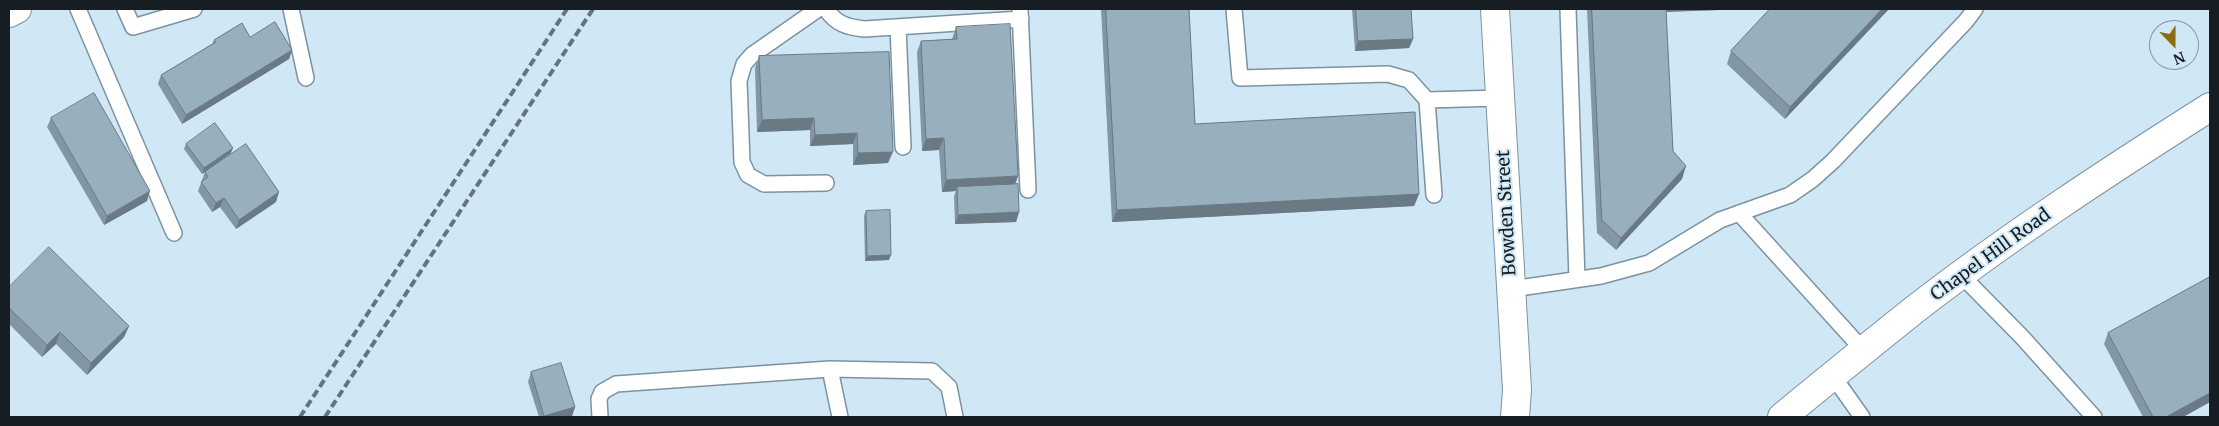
<!DOCTYPE html>
<html>
<head>
<meta charset="utf-8">
<style>
  body { margin:0 }
  #map { position:relative; width:2219px; height:426px; overflow:hidden; background:#d0e7f6; font-family:Merriweather,serif }
  canvas { display:block }
  .frame { position:absolute; inset:0; border:10px solid #161e24; pointer-events:none }
  .north { position:absolute; left:2149px; top:20px; width:50px; height:50px; box-sizing:border-box; background:#d0e7f6; border:1px solid #8697a2; border-radius:50%; rotate:158deg; font-size:14px; font-weight:700; line-height:20px; text-align:center; color:#161e24 }
  .north::after { content:''; display:block; margin:auto; width:18px; height:22px; background:#8b6e10; clip-path:polygon(50% 0,100% 100%,50% 72%,0 100%) }
</style>
</head>
<body>
<div id="map">
<canvas width="2219" height="426"></canvas>
<div class="frame"></div>
<div class="north">N</div>
</div>
<script>
const ctx = document.querySelector('canvas').getContext('2d');
ctx.lineJoin = 'round';
function trace(path, color, width, dash) {
  ctx.strokeStyle = color;
  ctx.lineWidth = width;
  ctx.lineCap = dash ? 'butt' : 'round';
  ctx.setLineDash(dash || []);
  ctx.stroke(path);
}
function paint(path, color) {
  ctx.fillStyle = color;
  ctx.fill(path, 'evenodd');
}
function drawText(font, color, halo, rows, align = 'center') {
  ctx.font = font + ' Merriweather,serif';
  ctx.lineWidth = 4;
  ctx.setLineDash([]);
  ctx.textBaseline = 'middle';
  ctx.strokeStyle = halo;
  ctx.fillStyle = color;
  for (const [text, x, y, turn = 0] of rows) {
    ctx.save();
    ctx.translate(x, y);
    ctx.rotate((+turn || 0) * Math.PI / 180);
    ctx.textAlign = isNaN(turn) ? turn : align;
    if (halo) ctx.strokeText(text, 0, 0);
    ctx.fillText(text, 0, 0);
    ctx.restore();
  }
}
const lane = new Path2D(`
  M78,9L174,233
  M125,9L133,27L194,9
  M291,9L306,78
  M818,9L752,55L744,64L739,81L742,162L748,175L764,184L826,183
  M826,9C836,24 847,27 864,29L1021,19
  M1234,9L1240,78L1388,74L1409,80L1427,100L1500,98
  M1568,9L1577,279
  M1020,10L1028,190
  M898,27L903,147
  M1427,100L1434,195
  M1739,213L1864,351
  M1962,276L2022,337L2094,417
  M1512,289L1601,276L1649,263L1720,220L1790,195L1813,179L1833,161L1966,21L1975,9
  M830,369L840,417
  M1833,376L1862,417
  M600,417L599,399L602,392L616,384L830,369L932,371L949,387L955,417`);
const street = new Path2D(`
  M1495,9L1517,390L1515,417`);
const secondary = new Path2D(`
  M9,13L17,9
  M1782,417C1826,381 1870,345 1914,310C2008,237 2109,171 2210,107`);
trace(lane, '#7c92a0', 18);
trace(street, '#7c92a0', 30);
trace(secondary, '#7c92a0', 30);
trace(lane, '#fff', 15);
trace(street, '#fff', 28);
trace(secondary, '#fff', 28);
trace(new Path2D(`
  M300,417L567,9
  M325,417L593,9`), '#65737d', 4, [8, 4]);
paint(new Path2D(`
  M1101,9H1189L1195,124L1419,194L1414,206L1112,222Z
  M1352,9H1411L1413,39L1409,48L1355,51Z
  M1587,9H1747L1666,12L1673,151L1682,179L1616,250L1597,233Z
  M1770,9H1889L1785,119L1727,64L1731,51Z
  M956,27L1018,176L1015,184L1019,212L1016,222L955,224L954,196L956,191L942,192L939,150L922,151L917,52L921,41L952,39Z
  M250,37L292,50L289,59L182,124L158,84L161,75L212,44L214,40Z
  M889,52L888,163L853,165V144L810,146V130L757,132L755,68L759,56Z
  M51,118L147,201L104,225L47,127Z
  M186,144L231,153L202,174L184,149Z
  M205,172L276,202L236,229L220,207L212,212L198,191Z
  M866,211L889,260L865,261L864,216Z
  M2210,277V402L2183,417H2143L2104,344L2108,333Z
  M9,287L129,326L124,337L87,375L56,344L42,357L9,324Z
  M531,372L575,407L572,416L567,417H539L528,382Z`), '#8396a3');
paint(new Path2D(`
  M1662,9H1747L1661,12Z
  M1882,9H1889L1785,119L1790,107Z
  M1413,39L1409,48L1355,51L1358,41Z
  M292,50L289,59L182,124L186,115Z
  M814,118L810,130L757,132L762,120Z
  M857,133L853,144L810,146L815,135Z
  M944,138L939,150L922,151L926,139Z
  M233,148L231,153L202,174L204,168Z
  M893,152L888,163L853,165L858,153Z
  M1686,166L1682,179L1616,250L1621,238Z
  M1018,176L1014,187H957L956,191L942,192L946,180Z
  M150,191L147,201L104,225L107,216Z
  M279,192L276,202L236,229L239,220Z
  M1419,194L1414,206L1112,222L1117,210Z
  M224,198L220,207L212,212L216,203Z
  M1019,212L1016,222L955,224L958,215Z
  M891,255L889,260L865,261L867,256Z
  M129,326L124,337L87,375L91,363Z
  M60,332L56,344L42,357L47,345Z
  M2210,393V402L2183,417H2166Z
  M575,407L572,416L567,417H544V416Z`), '#6a7a84');
const building = new Path2D(`
  M1106,9H1189L1195,124L1415,112L1419,194L1117,210Z
  M1356,9H1411L1413,39L1358,41Z
  M1592,9H1666L1673,151L1686,166L1621,238L1602,220Z
  M1770,9H1882L1790,107L1731,51Z
  M275,22L292,50L186,115L161,75L216,42L214,40L242,23L250,37Z
  M1010,24L1018,176L946,180L944,138L926,139L921,41L957,39L956,27Z
  M889,52L893,152L858,153L857,133L815,135L814,118L762,120L759,56Z
  M94,93L150,191L107,216L51,118Z
  M215,123L233,148L204,168L186,144Z
  M246,144L279,192L239,220L224,198L216,203L201,182L208,177L205,172Z
  M1018,184L1019,212L958,215L957,187Z
  M890,210L891,255L867,256L866,211Z
  M49,247L129,326L91,363L60,332L47,345L9,308V287Z
  M2210,277V393L2166,417H2153L2108,333Z
  M561,363L575,407L544,416L531,372Z`);
paint(building, '#98afbd');
trace(building, '#6a7a84', 1);
drawText('18px', '#161e24', '#d0e7f6', [
  ["Bowden Street",1507,213,-93],
  ["Chapel Hill Road",1991,255,-36]
]);
</script>
</body>
</html>
